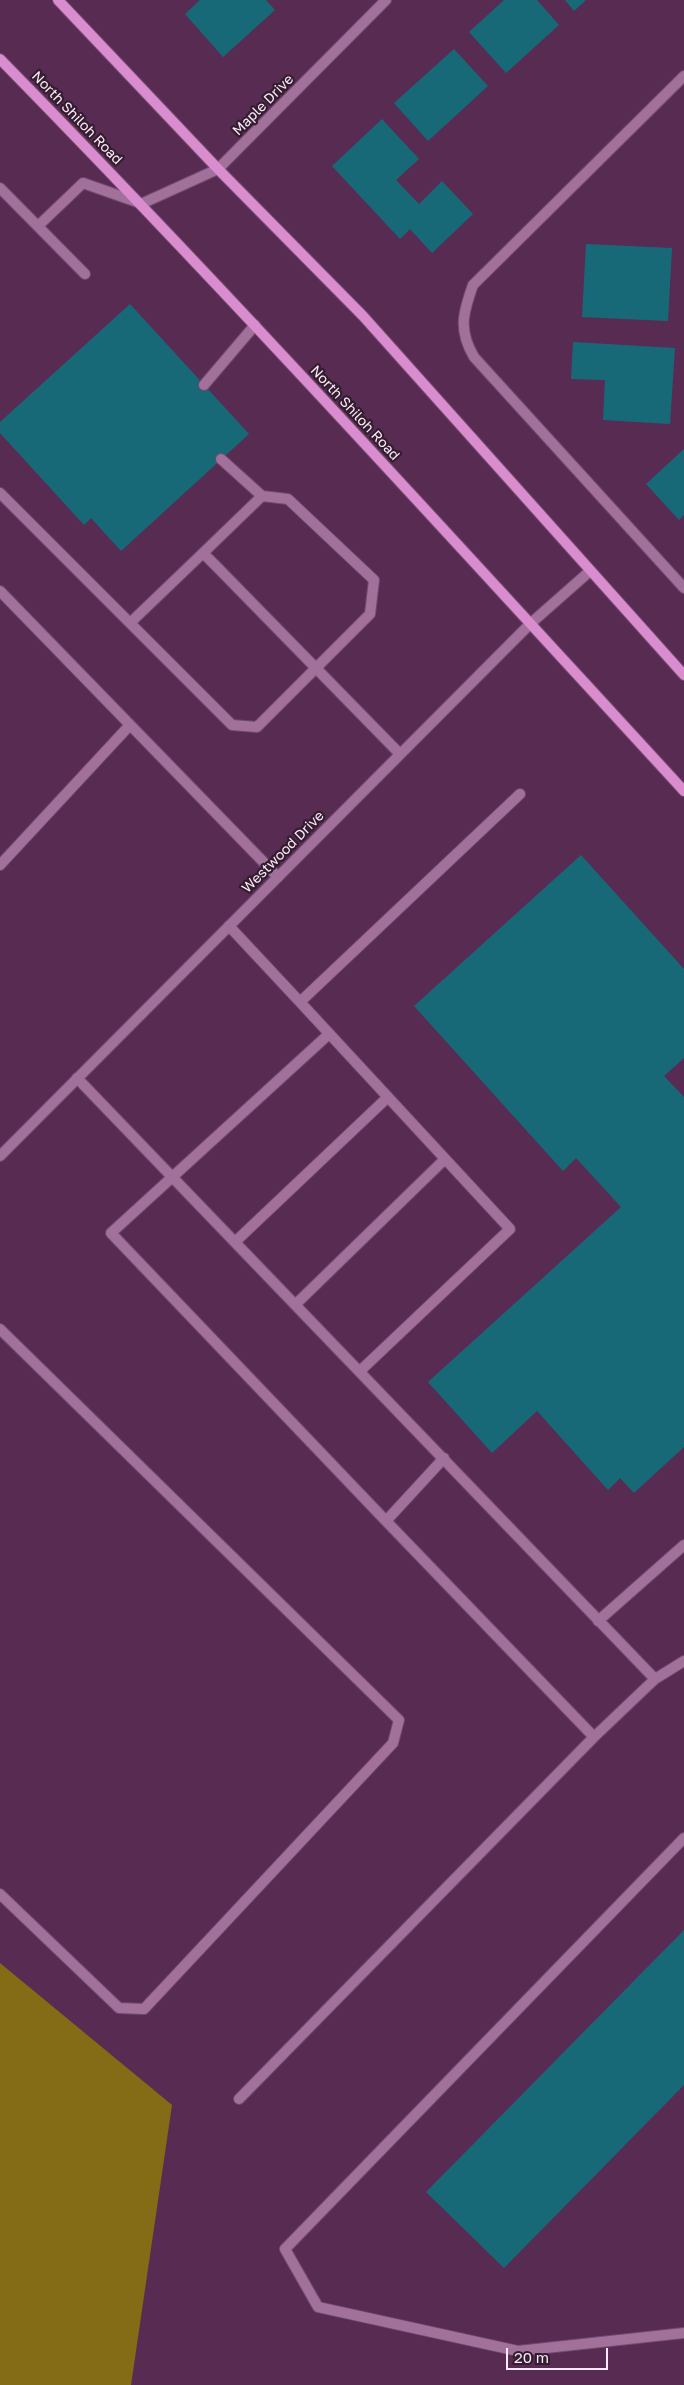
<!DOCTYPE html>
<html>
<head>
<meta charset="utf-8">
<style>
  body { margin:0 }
  #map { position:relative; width:684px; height:2385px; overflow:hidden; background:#582c52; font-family:"Golos Text",sans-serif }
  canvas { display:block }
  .scale { position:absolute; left:506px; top:2348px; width:102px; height:22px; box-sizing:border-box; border:2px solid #ffe9fb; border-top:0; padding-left:6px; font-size:15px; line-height:18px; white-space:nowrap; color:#ffe9fb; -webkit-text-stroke:4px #321e2f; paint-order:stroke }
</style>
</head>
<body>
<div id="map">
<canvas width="684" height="2385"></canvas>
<div class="scale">20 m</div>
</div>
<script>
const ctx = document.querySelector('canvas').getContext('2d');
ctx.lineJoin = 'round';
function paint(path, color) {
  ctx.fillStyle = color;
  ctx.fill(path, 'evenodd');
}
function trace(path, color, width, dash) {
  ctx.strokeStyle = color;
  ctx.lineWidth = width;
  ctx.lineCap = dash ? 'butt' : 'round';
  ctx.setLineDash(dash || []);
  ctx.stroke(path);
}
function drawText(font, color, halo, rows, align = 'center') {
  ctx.font = font + ' "Golos Text",sans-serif';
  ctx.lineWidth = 4.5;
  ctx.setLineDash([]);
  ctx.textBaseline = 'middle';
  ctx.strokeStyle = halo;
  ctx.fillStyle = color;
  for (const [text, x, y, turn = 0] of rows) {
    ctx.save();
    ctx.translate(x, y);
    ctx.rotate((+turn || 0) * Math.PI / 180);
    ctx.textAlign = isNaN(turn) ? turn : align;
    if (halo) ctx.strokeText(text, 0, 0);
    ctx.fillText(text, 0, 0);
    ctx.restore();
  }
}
paint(new Path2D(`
  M0,1963L172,2105L131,2385H0Z`), '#846c16');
paint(new Path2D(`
  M200,0H266L275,10L223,57L185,14Z
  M504,0H537L559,25L506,73L469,32Z
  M565,0H586L574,11Z
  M454,49L488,86L428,141L394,103Z
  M382,119L419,159L396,180L419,204L442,181L473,214L432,253L410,229L400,239L332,166Z
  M586,244L672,248L668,321L582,317Z
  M130,304L249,434L121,551L91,518L84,525L0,433V422Z
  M573,342L675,348L670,424L603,420L605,380L571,379Z
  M684,449V515L679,520L646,484Z
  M581,855L684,969V1058L664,1076L684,1097V1447L634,1493L620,1478L608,1490L537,1411L492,1453L428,1382L621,1207L576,1158L563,1171L414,1006Z
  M684,1930V2085L504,2268L426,2192Z`), '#186977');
const lane = new Path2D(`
  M684,76L473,285C463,313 458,330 474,357L684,588
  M0,188L85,274
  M38,226L83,183L140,203
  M204,385L255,325
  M221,459L262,496
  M0,493L130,623
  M203,553L262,496L288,499L374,580L370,614L257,727L232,725L130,623L203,553L218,568L399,753
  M0,591L278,877
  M0,865L130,725
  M229,926L300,1002L520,794
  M300,1002L510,1229L360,1371
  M329,1034L111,1233L386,1521L444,1458
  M77,1078L655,1679L684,1661
  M235,1242L388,1097
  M296,1304L445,1159
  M0,1329L399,1720L393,1743L144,2009L119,2008L0,1894
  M598,1621L684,1545
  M594,1737L655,1679
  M684,1838L285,2249L318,2307L518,2351L684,2333
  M239,2099L594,1737L386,1521`);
const street = new Path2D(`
  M141,204L218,169L386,0
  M0,1156L530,624L590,571`);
const secondary = new Path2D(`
  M58,0L218,169L363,316L684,675
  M0,59C234,298 458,545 684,791`);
trace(lane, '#734a6d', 12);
trace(street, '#734a6d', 12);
trace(secondary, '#734a6d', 12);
trace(lane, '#a2719b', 10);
trace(street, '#a2719b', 10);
trace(secondary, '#d98cce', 10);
drawText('14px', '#ffe9fb', '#321e2f', [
  ["Maple Drive",263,105,-45],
  ["North Shiloh Road",77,118,46],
  ["North Shiloh Road",355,413,47],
  ["Westwood Drive",283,852,-45]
]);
</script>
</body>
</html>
